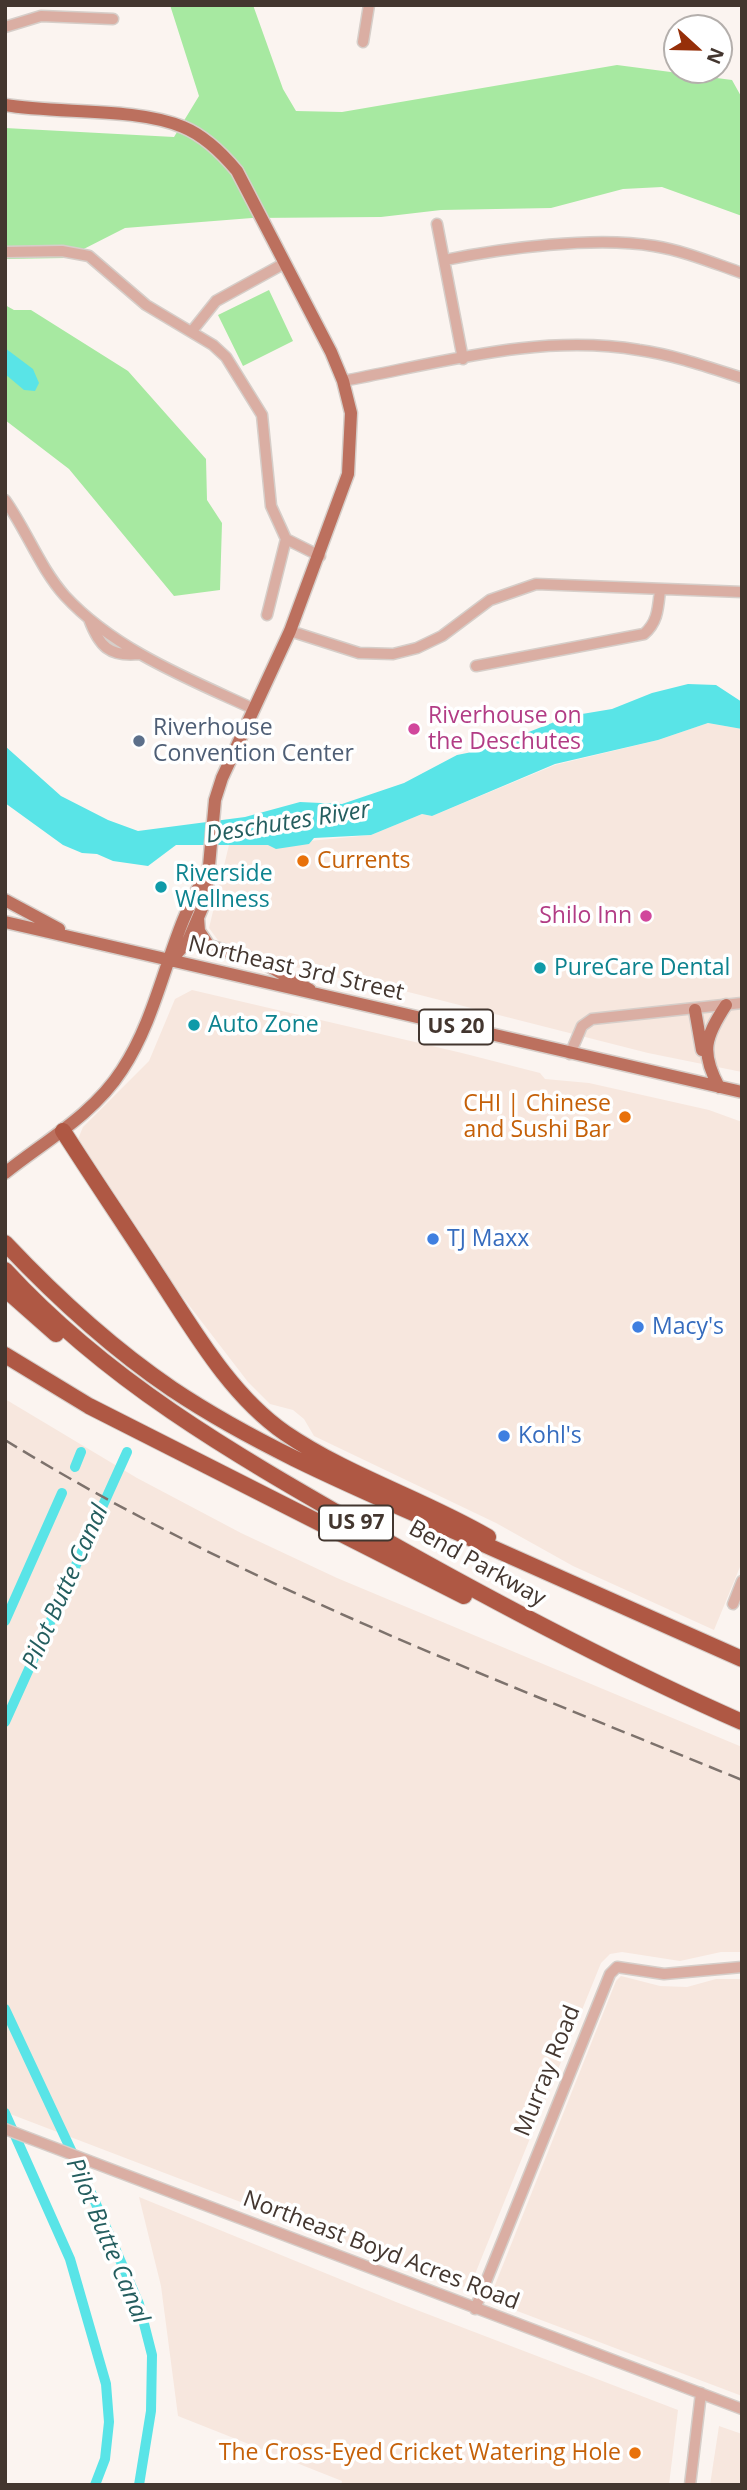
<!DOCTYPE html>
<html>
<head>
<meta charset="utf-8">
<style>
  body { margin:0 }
  #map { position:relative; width:747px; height:2490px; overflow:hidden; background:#fbf4f0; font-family:"Open Sans",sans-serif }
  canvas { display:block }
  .frame { position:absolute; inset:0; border:7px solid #43362f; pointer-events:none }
  .north { position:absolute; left:663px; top:14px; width:70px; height:70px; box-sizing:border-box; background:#fff; border:2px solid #b4afac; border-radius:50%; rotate:112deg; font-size:19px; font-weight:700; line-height:28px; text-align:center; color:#43362f }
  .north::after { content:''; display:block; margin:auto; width:24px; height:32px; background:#962f09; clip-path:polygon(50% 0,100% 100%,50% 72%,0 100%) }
</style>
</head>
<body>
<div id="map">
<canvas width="747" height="2490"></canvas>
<div class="frame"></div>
<div class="north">N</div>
</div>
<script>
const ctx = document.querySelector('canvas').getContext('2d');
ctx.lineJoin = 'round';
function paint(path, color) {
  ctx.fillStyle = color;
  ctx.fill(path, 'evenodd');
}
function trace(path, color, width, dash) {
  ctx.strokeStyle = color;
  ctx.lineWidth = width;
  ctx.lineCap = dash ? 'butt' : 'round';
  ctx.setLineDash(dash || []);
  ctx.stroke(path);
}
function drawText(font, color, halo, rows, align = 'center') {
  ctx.font = font + ' "Open Sans",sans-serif';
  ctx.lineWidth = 7;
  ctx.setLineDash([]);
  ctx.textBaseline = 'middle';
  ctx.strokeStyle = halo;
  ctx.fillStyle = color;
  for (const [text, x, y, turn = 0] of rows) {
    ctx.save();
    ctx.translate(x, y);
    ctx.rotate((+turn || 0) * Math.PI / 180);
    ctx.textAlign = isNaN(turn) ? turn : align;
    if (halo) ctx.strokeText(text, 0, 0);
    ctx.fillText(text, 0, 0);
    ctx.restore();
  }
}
paint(new Path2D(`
  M708,723L742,729V1072L648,1053L369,982L360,983L308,971L220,943L209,928L229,845H268L371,835L422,814L432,816L555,765L658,740Z
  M192,990L462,1053L540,1073L545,1079L589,1083L709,1110L742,1122V1562L714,1630L573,1566L496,1523L314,1436L304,1419L293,1410L270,1404L248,1382L165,1274L80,1146L78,1139L83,1127L149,1061L175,999Z
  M5,1399L137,1478L241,1533L337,1578L742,1747V1952H721L680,1961L622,1952L610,1954L601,1963L471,2284L463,2287L5,2112Z
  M621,1976L660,1986L687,1987L716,1979H742V2396L496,2303L491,2295L616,1981Z
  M139,2197L396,2302L678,2410L669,2485H341L342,2481L178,2416L161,2286Z
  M719,2426L742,2434V2485H710Z`), '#f7e7de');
paint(new Path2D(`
  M170,5H253L283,89L296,111L342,112L617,65L732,80L742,98V216L662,187L623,189L551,208L441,210L381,217L252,218L125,228L66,258L5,259V128L174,137L199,96Z
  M269,290L293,341L243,366L218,315Z
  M5,305L14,310H31L128,371L206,459L207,500L222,523L220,590L174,596L69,469L5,420Z`), '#a7e9a1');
paint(new Path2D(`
  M5,348L33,369L39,383L35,391L24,390L5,374Z
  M688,684L716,685L742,702V729L708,723L658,740L555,764L432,816L422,814L371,835L314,838L309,844L276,849L268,845H176L148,866L113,861L97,854L82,853L63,845L5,803V746L61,796L108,820L138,831L245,817L300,802L342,804L404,783L457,755L482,750L570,716L612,709L652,693Z`), '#59e4e7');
trace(new Path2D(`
  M75,1467L81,1452
  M5,1621L62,1493
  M5,1722L127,1452
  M5,2009L93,2197L139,2304L152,2355L151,2411L139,2485
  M5,2113L70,2259L106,2384L109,2422L105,2459L95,2485`), '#59e4e7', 10);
const minor = new Path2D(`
  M5,27L41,16L113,19
  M363,42L369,5
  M437,224L463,359
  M5,252L62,251L89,256L146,305L213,345L226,357L262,415L271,506L286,539L320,556
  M445,260C504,248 595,236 654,246C685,251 713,263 742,273
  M192,331L216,301L285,263
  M343,381C440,363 540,333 639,350C674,355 708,367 742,378
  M5,500C27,531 40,568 65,596C115,650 189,679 254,709
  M267,615L286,539
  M89,619C99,646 109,657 139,654
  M290,631L359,653L393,654L417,648L442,636L490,600L536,584L742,592
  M476,666L644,634C658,622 658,608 660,590
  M570,1054L582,1026L592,1019L742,1003
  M733,1604L742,1581
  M5,2129L742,2409
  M475,2309L610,1974L617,1967L664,1974L742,1967
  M690,2485L701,2393`);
const major = new Path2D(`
  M5,105C58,114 135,107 183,127C205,136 222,153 237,171L331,352L343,381L351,413L348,474L290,631L222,778L215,800L206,899L188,941L170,961
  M5,900L59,929
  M198,918L199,931L209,946L262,962L310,990
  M5,922L742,1092
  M695,1010L702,1050
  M719,1087C700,1052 705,1037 726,1005
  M5,1173C45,1141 93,1115 122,1070C162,1009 168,934 207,873`);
const highway = new Path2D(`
  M63,1131C93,1178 125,1225 156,1273C193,1329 229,1394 285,1433C348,1476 423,1499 488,1537
  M5,1243C56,1297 110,1347 172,1389C262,1449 362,1490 461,1534C554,1576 648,1617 742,1659
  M5,1270C111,1385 240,1457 374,1534C494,1602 615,1666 742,1722
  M5,1289L56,1334
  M5,1355L89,1406L464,1596`);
trace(minor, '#d6cec9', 13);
trace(major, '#d6cec9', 15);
trace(highway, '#d6cec9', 18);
trace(minor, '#daaea3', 10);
trace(major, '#bc705e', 12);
trace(highway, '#af5844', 16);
trace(new Path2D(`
  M5,1440C237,1583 491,1677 742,1780`), '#7d726c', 2.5, [14, 7]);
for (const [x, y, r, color] of [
  [414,729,7,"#d1479c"],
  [139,741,7,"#5c6f8a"],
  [303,861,7,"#e8710a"],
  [161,887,7,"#0f9aa8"],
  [646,916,7,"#d1479c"],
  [540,968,7,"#0f9aa8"],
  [194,1025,7,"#0f9aa8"],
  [625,1117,7,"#e8710a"],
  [433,1239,7,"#3f7fe0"],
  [638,1327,7,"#3f7fe0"],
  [504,1436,7,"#3f7fe0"],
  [635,2453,7,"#e8710a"]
]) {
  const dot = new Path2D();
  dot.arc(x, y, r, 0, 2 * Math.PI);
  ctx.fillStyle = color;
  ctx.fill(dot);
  trace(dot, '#fff', 2.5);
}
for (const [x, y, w] of [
  [456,1027,74],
  [356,1523,74]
]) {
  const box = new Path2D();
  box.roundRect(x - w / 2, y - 17.5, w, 35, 5);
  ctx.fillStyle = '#fff';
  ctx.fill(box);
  trace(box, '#43362f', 2);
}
drawText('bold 21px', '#43362f', null, [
  ["US 20",456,1027],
  ["US 97",356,1523]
]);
drawText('23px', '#b23c85', '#fff', [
  ["Riverhouse on",428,716],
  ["the Deschutes",428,742],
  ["Shilo Inn",632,916,"right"]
], 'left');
drawText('23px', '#4e5e75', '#fff', [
  ["Riverhouse",153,728],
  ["Convention Center",153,754]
], 'left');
drawText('23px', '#c56008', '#fff', [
  ["Currents",317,861,"left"],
  ["CHI | Chinese",611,1104],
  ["and Sushi Bar",611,1130],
  ["The Cross-Eyed Cricket Watering Hole",621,2453]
], 'right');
drawText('23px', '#0d838f', '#fff', [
  ["Riverside",175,874],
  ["Wellness",175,900],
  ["PureCare Dental",554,968],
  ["Auto Zone",208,1025]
], 'left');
drawText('23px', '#43362f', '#fff', [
  ["Northeast 3rd Street",296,969,13],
  ["Bend Parkway",477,1564,29],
  ["Murray Road",548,2071,-68],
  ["Northeast Boyd Acres Road",381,2251,21]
]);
drawText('23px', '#366cbe', '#fff', [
  ["TJ Maxx",447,1239],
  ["Macy's",652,1327],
  ["Kohl's",518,1436]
], 'left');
drawText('italic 24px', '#245e5f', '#fff', [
  ["Deschutes River",288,823,-9],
  ["Pilot Butte Canal",66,1587,-66],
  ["Pilot Butte Canal",107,2241,67]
]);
</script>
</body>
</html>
